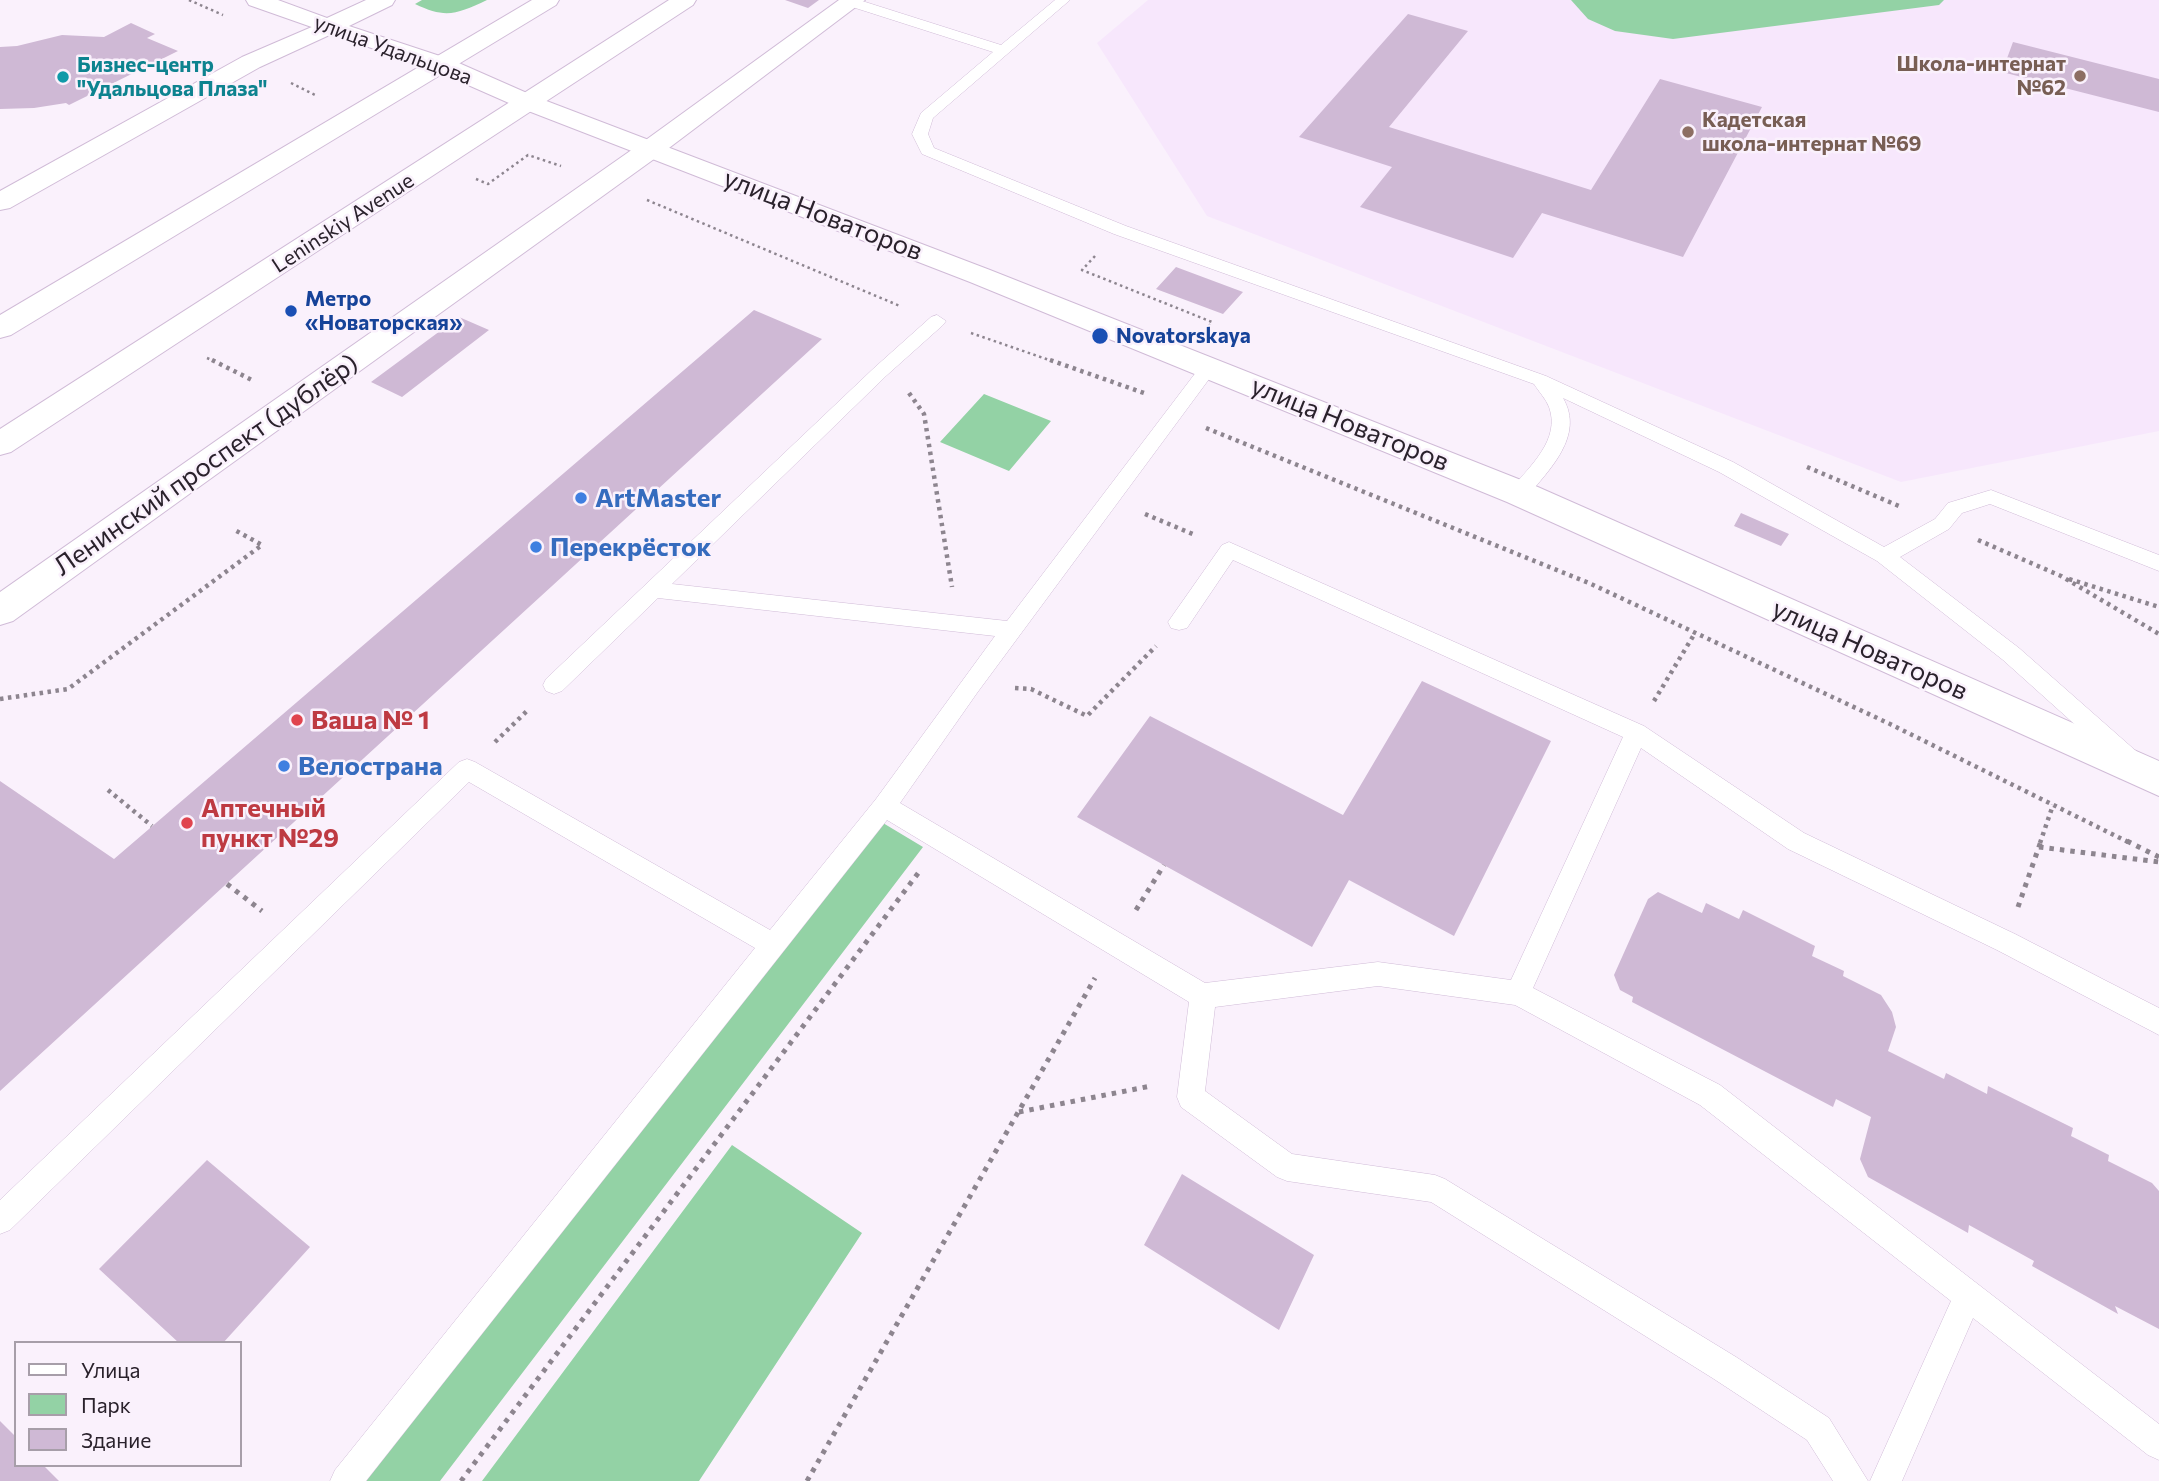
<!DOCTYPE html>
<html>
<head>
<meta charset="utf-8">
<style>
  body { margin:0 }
  #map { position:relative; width:2159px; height:1481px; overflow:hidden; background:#faf1fc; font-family:Commissioner,sans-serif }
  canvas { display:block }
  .legend { position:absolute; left:14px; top:1341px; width:228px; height:126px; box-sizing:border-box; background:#faf1fc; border:2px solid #a79ea9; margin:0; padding:9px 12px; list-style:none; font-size:21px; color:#2a222c }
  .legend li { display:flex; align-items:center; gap:14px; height:35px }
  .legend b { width:35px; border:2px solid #a79ea9 }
</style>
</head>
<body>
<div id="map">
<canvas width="2159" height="1481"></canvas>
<ul class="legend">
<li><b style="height:9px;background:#fff"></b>Улица</li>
<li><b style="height:19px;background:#93d2a5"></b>Парк</li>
<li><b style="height:19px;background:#cfb9d5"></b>Здание</li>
</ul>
</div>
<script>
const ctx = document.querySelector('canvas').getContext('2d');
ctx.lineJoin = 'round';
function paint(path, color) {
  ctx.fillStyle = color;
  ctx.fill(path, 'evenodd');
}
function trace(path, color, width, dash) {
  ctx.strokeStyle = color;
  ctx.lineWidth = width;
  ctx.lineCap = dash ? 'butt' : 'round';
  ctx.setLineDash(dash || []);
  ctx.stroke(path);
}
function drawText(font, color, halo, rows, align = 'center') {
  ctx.font = font + ' Commissioner,sans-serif';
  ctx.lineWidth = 5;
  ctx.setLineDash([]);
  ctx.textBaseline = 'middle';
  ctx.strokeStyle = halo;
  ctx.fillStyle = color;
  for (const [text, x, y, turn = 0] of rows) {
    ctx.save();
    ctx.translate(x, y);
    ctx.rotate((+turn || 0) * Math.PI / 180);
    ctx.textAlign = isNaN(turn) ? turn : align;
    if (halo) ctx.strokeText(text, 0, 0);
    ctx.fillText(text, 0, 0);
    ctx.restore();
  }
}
paint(new Path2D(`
  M1148,0H2159V431L1901,482L1207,216L1097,43Z`), '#f7e7fc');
paint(new Path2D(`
  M422,0H487C457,14 446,19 415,4Z
  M1571,0H1944L1939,5L1673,39L1615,31L1588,19Z
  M984,394L1051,421L1009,471L940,442Z
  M883,823L923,847L440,1481H363Z
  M732,1145L862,1233L699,1481H482Z`), '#93d2a5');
paint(new Path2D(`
  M785,0H819L808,8Z
  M1408,14L1468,31L1389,127L1591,190L1660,79L1762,107L1683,257L1542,213L1513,258L1360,207L1392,167L1299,137Z
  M131,23L155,34L147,38L178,51L69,105L66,103L34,108L0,109V47L17,46L62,35L104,37Z
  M2013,42L2159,79V112L2002,72Z
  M1176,267L1243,292L1223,314L1156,289Z
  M754,310L822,339L0,1091V781L114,859Z
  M459,317L489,330L402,397L371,382Z
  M1741,513L1789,534L1781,546L1734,526Z
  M1422,681L1551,741L1454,936L1349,880L1312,947L1077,817L1150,716L1343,815Z
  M1658,892L1702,913L1706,903L1739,919L1743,910L1815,946L1812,956L1844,971L1843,976L1881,995L1892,1012L1896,1027L1888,1051L1944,1079L1946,1073L1987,1094L1988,1086L2073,1128L2071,1136L2109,1155L2108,1161L2152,1183L2159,1191V1329L2115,1306L2118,1314L2032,1266L2034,1261L1969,1225L1968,1233L1868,1177L1860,1159L1871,1117L1836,1099L1833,1107L1632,1002L1633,997L1620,990L1614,975L1648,899Z
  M207,1160L310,1247L223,1343H179L99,1269Z
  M1182,1174L1314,1255L1279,1330L1144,1245Z
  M0,1421L16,1437V1465H43L59,1481H0Z`), '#cfb9d5');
const service = new Path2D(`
  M846,0H859L1001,45L1055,0H1070L933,118L928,134L934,148L1126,226L1546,376L1733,462L1884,547L1935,519L1948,503L1991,490L2159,555V571L1990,504L1962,513L1949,529L1900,557L2019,648L2136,751L2139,758L2136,765L2128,768L2120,765L2003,660L1877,561L1719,472L1563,398C1585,436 1549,470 1526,498H1512L1509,493L1512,488C1530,466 1561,439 1549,407C1546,399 1539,392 1534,384L1114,234L922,154L912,134L921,113L993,52L846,5Z
  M937,315L946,321L943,325L886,376L672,584L1007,621L1203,363L1209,361L1218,367L977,693L900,803L1205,983L1378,962L1511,980L1623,737L1233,560L1187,628L1179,630L1171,628L1168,622L1222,545L1229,542L1644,726L1804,833L2015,934L2159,1008V1035L1997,950L1788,849L1641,748L1533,988L1720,1085L2159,1424V1460L2148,1455L1973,1318L1902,1481H1870L1951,1301L1700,1105L1515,1005L1378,986L1215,1007L1205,1091L1292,1154L1435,1175L1445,1179L1736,1357L1829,1418L1868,1481H1833L1807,1440L1714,1379L1431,1202L1287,1181L1277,1177L1181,1107L1177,1097L1189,1002L887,820L366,1481H330L335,1470L755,948L469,782L10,1230L0,1234V1200L459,762L467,759L475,762L770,930L876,799L995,636L658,598L562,691L554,694L546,691L543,685L546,679L874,368L931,317Z`);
const minor = new Path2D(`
  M839,0H865L661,154L13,621L0,625V592L643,142Z
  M328,20L336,22L340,27L336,32L260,67L10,208L0,210V191L242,57Z`);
const tertiary = new Path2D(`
  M246,0H278L327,18L366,0H395L392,5L349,26L452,60L536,97L990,270L1531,484L2159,761V796L1507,502L970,282L518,107L434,70L249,5Z`);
const primary = new Path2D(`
  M532,0H559L556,5L11,335L0,338V315Z
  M669,0H696L693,5L11,452L0,455V429Z`);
trace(service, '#d0bbd7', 1);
trace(minor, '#d0bbd7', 2);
trace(tertiary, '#d0bbd7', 2);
trace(primary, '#d0bbd7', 2);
trace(new Path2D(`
  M189,0L223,15
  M291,83L315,95
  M476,179L488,184L528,155L561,166
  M647,200L900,306
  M1095,256L1082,270L1212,322L1208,327
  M971,333L1055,362
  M207,358L216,362`), '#8d858f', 2.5, [2.5, 3.5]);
trace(new Path2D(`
  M212,360L252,380
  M1050,360L1144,393
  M909,393L924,414L952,587
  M1206,428L1589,583L1890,724L2130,843
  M1807,467L1899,506
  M1145,514L1195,535
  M1978,540L2061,576L2159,634
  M2069,579L2159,607
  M1015,688L1031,689L1087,716L1156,646
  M0,699L68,689L262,545L233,529
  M1654,701L1695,633
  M495,742L529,709
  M108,790L152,826
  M2040,843L2053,805`), '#8d858f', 4.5, [3.5, 4.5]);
trace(new Path2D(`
  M2127,841L2159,857
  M2039,847L2159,862
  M227,884L262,911
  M2018,907L2041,841
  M1136,910L1164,865
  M1019,1112L1151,1086
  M461,1481L919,872
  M807,1481L1095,978`), '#8d858f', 5, [4.5, 6]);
paint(service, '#fff');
paint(minor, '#fff');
paint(tertiary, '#fff');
paint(primary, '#fff');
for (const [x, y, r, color] of [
  [2080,76,7,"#8d6e63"],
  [63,77,7,"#0f9aa8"],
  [1688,132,7,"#8d6e63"],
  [291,311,7,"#1a4fb4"],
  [1100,336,9,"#1a4fb4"],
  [581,498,7,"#3f7fe0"],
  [536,547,7,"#3f7fe0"],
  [297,720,7,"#e0444e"],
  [284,766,7,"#3f7fe0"],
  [187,823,7,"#e0444e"]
]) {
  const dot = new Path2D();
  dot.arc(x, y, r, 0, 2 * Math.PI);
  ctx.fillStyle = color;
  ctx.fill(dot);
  trace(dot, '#faf1fc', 2.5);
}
drawText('21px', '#2a222c', '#faf1fc', [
  ["улица Удальцова",393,50,20],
  ["Leninskiy Avenue",343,223,-33]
]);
drawText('bold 21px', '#785e54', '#faf1fc', [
  ["Школа-интернат",2066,64],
  ["№62",2066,88],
  ["Кадетская",1702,120,"left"],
  ["школа-интернат №69",1702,144,"left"]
], 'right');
drawText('bold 21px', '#0d838f', '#faf1fc', [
  ["Бизнес-центр",77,65],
  ["\"Удальцова Плаза\"",77,89]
], 'left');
drawText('bold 21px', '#164399', '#faf1fc', [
  ["Метро",305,299],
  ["«Новаторская»",305,323],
  ["Novatorskaya",1116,336]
], 'left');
drawText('26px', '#2a222c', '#faf1fc', [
  ["улица Новаторов",823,215,21],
  ["улица Новаторов",1350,424,22],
  ["Ленинский проспект (дублёр)",206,465,-35],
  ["улица Новаторов",1870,650,24]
]);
drawText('bold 26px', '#366cbe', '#faf1fc', [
  ["ArtMaster",595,498],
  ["Перекрёсток",550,547],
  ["Велострана",298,766]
], 'left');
drawText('bold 26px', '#be3a42', '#faf1fc', [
  ["Ваша № 1",311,720],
  ["Аптечный",201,808],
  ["пункт №29",201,838]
], 'left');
</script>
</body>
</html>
